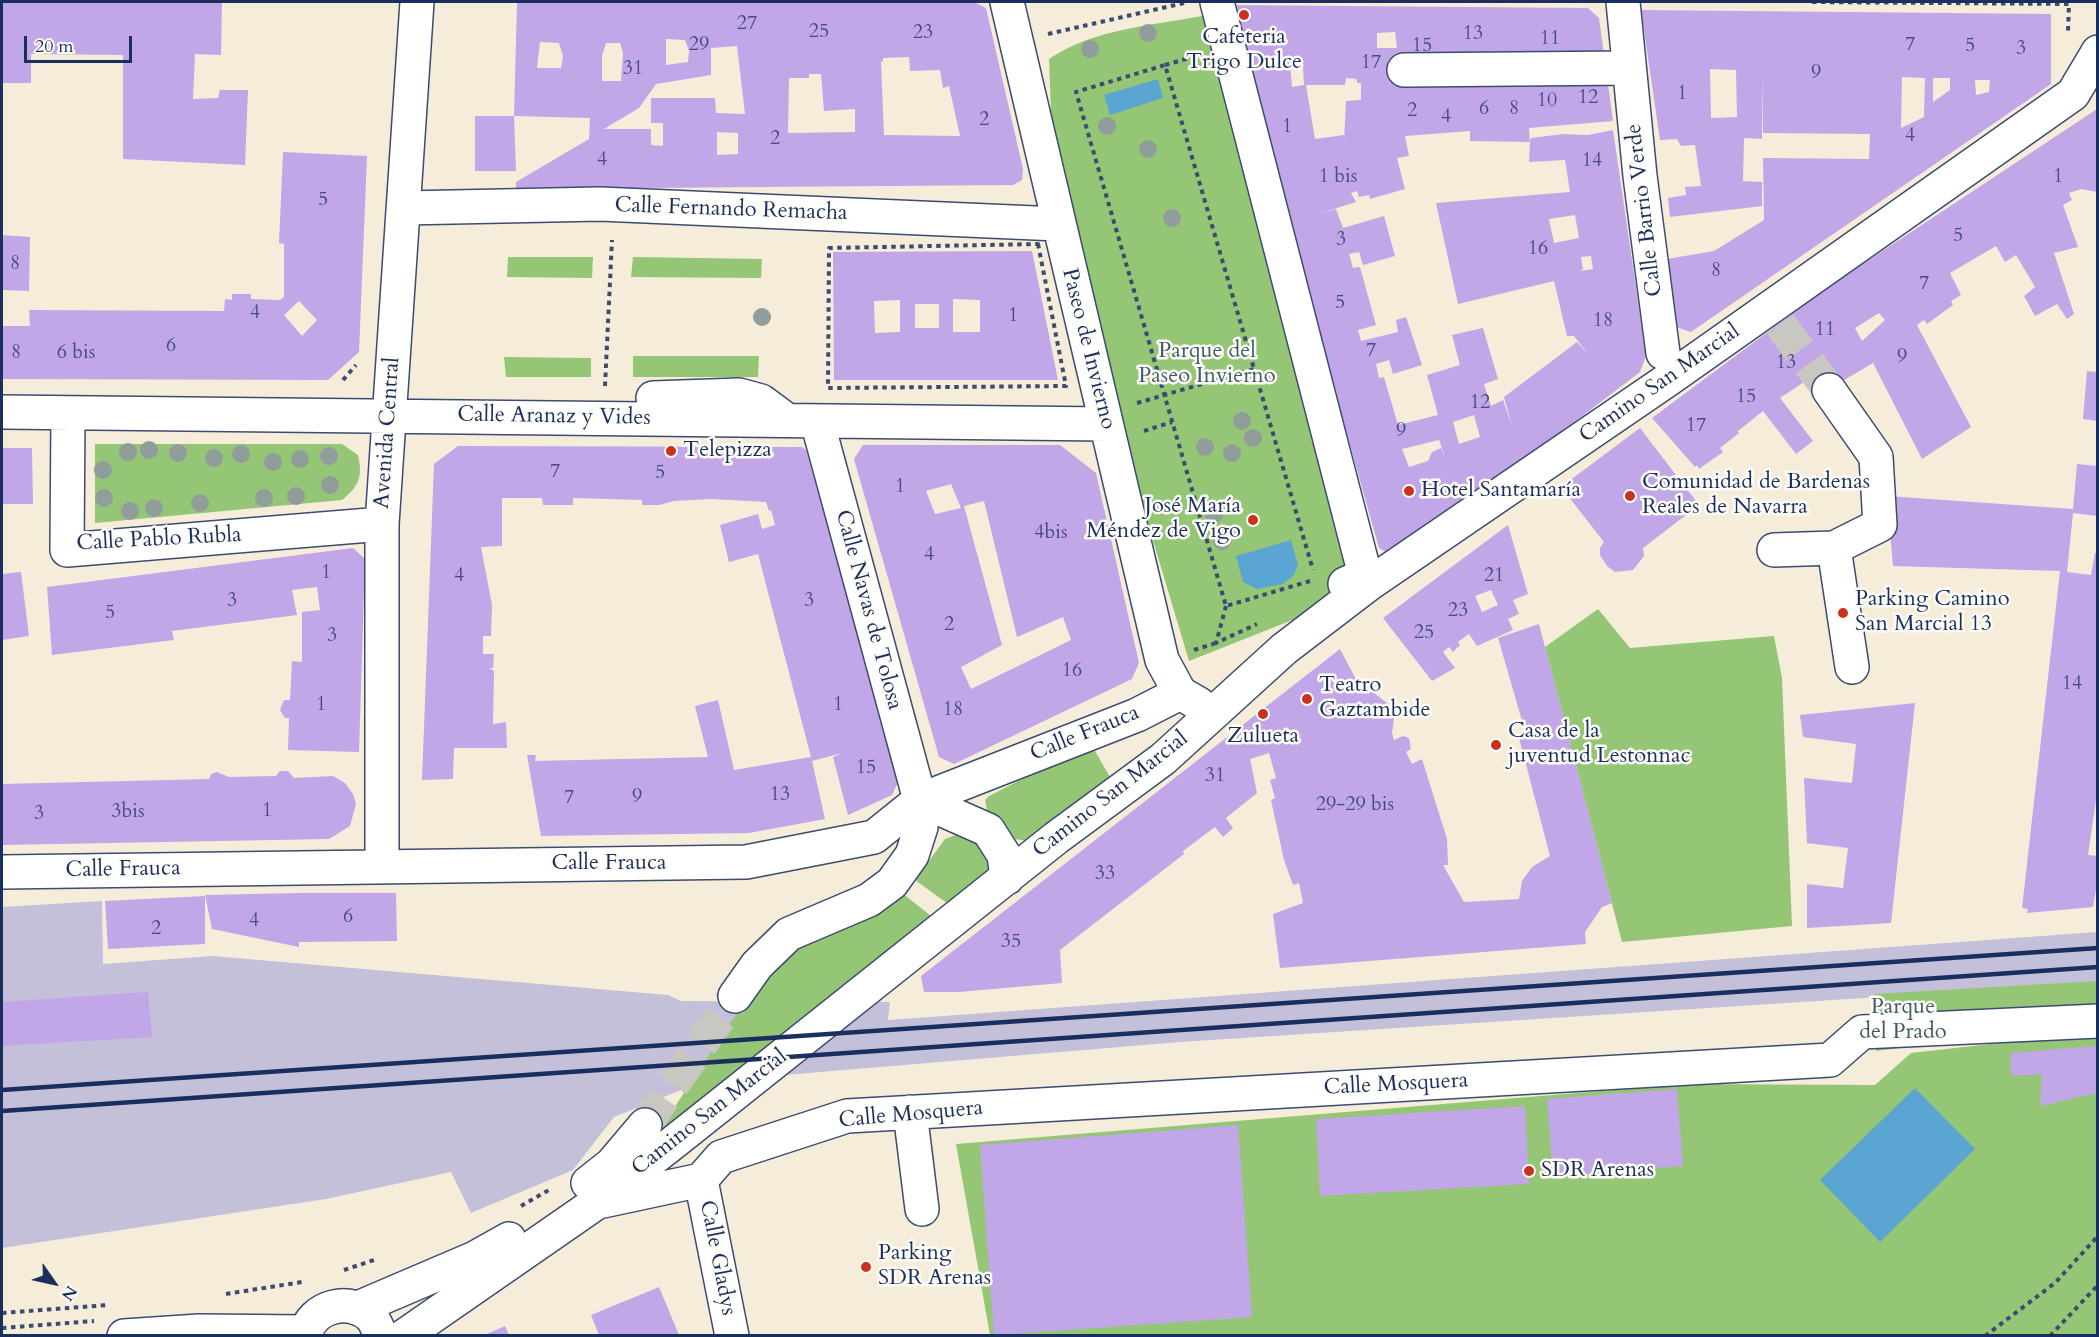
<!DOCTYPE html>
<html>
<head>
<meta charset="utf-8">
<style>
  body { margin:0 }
  #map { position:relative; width:2099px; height:1337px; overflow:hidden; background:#f5edda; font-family:Cardo,serif }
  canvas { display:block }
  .frame { position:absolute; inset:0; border:3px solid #1b2f5e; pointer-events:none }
  .north { position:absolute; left:24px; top:1253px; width:60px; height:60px; -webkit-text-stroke:4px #fdfcf7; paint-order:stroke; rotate:124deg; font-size:16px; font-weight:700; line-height:24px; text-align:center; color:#1b2f5e }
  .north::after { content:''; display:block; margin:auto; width:21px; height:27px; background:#1b2f5e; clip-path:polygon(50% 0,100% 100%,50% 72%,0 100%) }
  .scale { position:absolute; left:24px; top:36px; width:108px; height:27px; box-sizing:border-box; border:3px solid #1b2f5e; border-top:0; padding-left:8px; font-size:18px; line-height:21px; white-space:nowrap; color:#1b2f5e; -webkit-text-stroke:4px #fdfcf7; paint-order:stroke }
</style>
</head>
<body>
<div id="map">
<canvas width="2099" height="1337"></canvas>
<div class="frame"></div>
<div class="north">N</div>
<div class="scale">20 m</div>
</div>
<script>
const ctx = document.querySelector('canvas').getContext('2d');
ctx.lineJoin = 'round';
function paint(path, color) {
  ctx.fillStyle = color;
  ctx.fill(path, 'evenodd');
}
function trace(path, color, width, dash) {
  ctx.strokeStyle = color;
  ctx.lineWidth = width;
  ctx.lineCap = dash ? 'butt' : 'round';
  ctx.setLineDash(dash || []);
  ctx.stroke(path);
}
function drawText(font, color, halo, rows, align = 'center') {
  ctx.font = font + ' Cardo,serif';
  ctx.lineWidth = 5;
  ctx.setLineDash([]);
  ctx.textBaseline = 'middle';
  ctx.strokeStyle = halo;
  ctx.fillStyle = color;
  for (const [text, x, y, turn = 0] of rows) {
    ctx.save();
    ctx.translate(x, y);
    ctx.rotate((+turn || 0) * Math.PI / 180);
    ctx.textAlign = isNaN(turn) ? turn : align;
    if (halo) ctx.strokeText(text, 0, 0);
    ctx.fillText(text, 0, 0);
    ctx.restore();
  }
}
paint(new Path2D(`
  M102,901L103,964L212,956L668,995L681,1001L890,1002L888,1020L2097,932V983L1180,1042L701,1082L614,1117L573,1170L471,1213L451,1172L326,1199L2,1248V907Z`), '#c5c0da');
paint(new Path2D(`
  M1202,16L1232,50L1373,588L1189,661L1115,413L1110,410L1051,112L1049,59C1093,29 1150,26 1202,16Z
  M508,257H593L592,278L507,277Z
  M633,257L762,259L761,278L631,277Z
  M633,356H759L758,377H633Z
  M504,357L591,358V377H506Z
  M95,444H342L358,455C363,477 359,486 342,500L95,523Z
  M1598,609L1630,648L1774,636L1782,678L1792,926L1622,942L1545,647Z
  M1091,744L1110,777L1027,841L1015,839L1003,820L987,811L985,800L989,796Z
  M958,834L986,839L991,874L951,906L915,880L945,839Z
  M902,893L935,919L648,1147L755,986L791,947Z
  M2097,981V1024L1876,1051L1874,994Z
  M2097,1032V1335H990L956,1144L1687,1084L1875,1085L1911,1053Z`), '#94c676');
paint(new Path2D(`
  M1158,79L1163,98L1110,115L1104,95Z
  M1291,540L1298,565L1293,576L1283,584L1257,589L1243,582L1236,556Z
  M1915,1088L1975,1149L1880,1242L1820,1180Z`), '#5ba5d2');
paint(new Path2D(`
  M2,2H222L221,55L195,54L193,99L218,98L220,90H248L245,165L123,159V55L31,54V83H2Z
  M517,2H974L986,8L1023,169L1022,180L1013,185L516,189V182L589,139L590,118L514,116L516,171H475V116H514ZM666,39L685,40L689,51L688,62L666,65ZM540,42L559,43L563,56L561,68H537ZM606,43H620L623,53L621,81H602V56ZM737,46L745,114L716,113L715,98H651V123H663V146L651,145V129H604L639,108L656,84L711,75V48ZM909,57L910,71L940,70L943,88L949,86L960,136L884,135L881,61L883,62V58ZM809,74H821L824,111L855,109V132L788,133L789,78H809ZM717,132L738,133V154L717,155Z
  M1226,5L1588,8L1599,18L1613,121L1529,128L1530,142L1531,138L1563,134L1588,135L1613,130L1646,356L1640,372L1396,558L1379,548ZM1395,32L1397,48H1377V33ZM1289,53L1291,67L1303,68L1304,85L1292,87ZM1346,78L1357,79V83H1361V100L1346,101L1344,142V135L1315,139L1306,85H1345ZM1470,131V141L1530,142L1529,162L1565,160L1570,192L1436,203L1458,304L1554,281L1567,336H1574L1589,355L1577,342L1504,397L1512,426L1503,400L1491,406L1484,384L1498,379L1483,328L1452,335L1460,365L1427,375L1438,415L1398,425L1384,377L1379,378L1376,364L1389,360L1393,374L1422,365L1406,317L1396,320L1398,332L1361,341L1358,330L1376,325L1360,267L1353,268L1349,254L1359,252L1363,265L1395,256L1384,216L1343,228L1336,209L1318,214L1356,202L1351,193L1357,191L1359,197L1369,195L1370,199L1405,189L1397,158L1409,156L1405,136ZM1575,215L1579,238L1554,243L1549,219ZM1591,256L1593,269L1580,271L1583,269L1581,257ZM1474,415L1480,437L1459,444L1453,422ZM1439,440L1445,457L1441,448L1432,452L1428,461L1409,467L1402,449Z
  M1641,10L2051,14V84L1691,332L1676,327L1667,259L1714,251L1764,220L1763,158L1869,159L1870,134L1763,133L1762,74V139L1744,138L1743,181L1762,182V206L1670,217L1668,198L1686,195L1685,187L1701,186L1695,145L1681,146L1677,139L1660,140ZM1710,69L1736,70L1737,117L1711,118ZM1902,77L1925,78L1924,117L1901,128ZM1933,78H1950V90L1933,102ZM1975,80H1990L1989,92L1976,95Z
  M2097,109V192L2081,189L2069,193L2072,200L2063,205L2078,247L2054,253L2074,314L2067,319L2057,304L2035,316L2024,296L2035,287L2016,255L2005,262L1996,246L1950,273L1961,295L1951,301L1953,305L1927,324L1924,320L1917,325L1971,427L1922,459L1873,363L1824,392L1813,376L1780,398L1813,441L1796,454L1763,411L1738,431L1732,424L1739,433L1720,448L1723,452L1699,469L1697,465L1695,467L1652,418L1831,285ZM1879,313L1885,320L1862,341L1855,328Z
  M283,152L367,156L359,352L328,380L2,379V326H30L29,310L224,311L225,299L232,300V294H251V299L280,300L284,297V244L279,243ZM299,301L317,320L302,336L284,315Z
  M2,235L30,237L29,291L2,290Z
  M1032,251L1058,380H834L833,252ZM953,299L980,300V332H953ZM900,300V332L875,333L874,301ZM915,304H939V328H915Z
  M2087,371L2097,372V421L2083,419Z
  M1640,428L1699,505L1643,548L1644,556L1633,570L1615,572L1607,566L1600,555V548L1604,542L1561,487Z
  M863,445H1060L1096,473L1139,663L1132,679L954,764L939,757L854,459ZM951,484L961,508L935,514L926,491ZM984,501L1017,637L1063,617L1071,640L971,689L961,667L1002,645L964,506Z
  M458,446L802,447L806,450L899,780L892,795L848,815L833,757L842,753L812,761L825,819L749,833L541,836L527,755H536L535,761L708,757L695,706L718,700L734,770L811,757L758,554L729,562L720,525L758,514L762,529L775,525L771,510L769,511L766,502L712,499L674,501L659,505H642V500L573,498V505H543L542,498H502V546L481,547L492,605L491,636H483V654H494L493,668H489L494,671L493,724L506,722L507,748H454L453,779L422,780L434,464Z
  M2,448H32L33,504H2Z
  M2077,464L2097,466V516L2073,513L2067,572L2091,575L2095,553H2097V793L2088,855L2097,856V883L2093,907L2027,913L2028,909L2022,908L2060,571L1893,566L1887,496L2073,509Z
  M1508,525L1528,594L1513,600L1519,614L1508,619L1513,630L1477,646L1469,634L1458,642L1460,645L1453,652L1449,647L1443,652L1455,668L1432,681L1383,618ZM1491,590L1498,605L1482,612L1475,596Z
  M353,548L365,559L359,752L288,750L289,718H285L280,710L284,700H290L292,661L302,662V612L320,610L317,587L292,590L297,615L172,631L174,640L52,655L47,587Z
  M21,572L29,636L2,640V574Z
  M1539,624L1612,903L1602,907L1585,932L1586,944L1280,968L1273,914L1303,903L1299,883L1293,885L1284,860L1271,800L1275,798L1270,780L1276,778L1269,753L1250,759L1257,793L1226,818L1233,828L1223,837L1215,827L1183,851L1184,854L1060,950L1062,983L959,992H924L921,976L1340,649L1362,691L1373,692L1388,704L1394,718L1392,733L1394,740L1403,736L1409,738L1411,749L1406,752L1412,764L1422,759L1447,839L1448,865H1443L1464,902L1519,899L1522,881L1532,867L1550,856L1518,734L1525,731L1498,638Z
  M1915,703L1891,923L1807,928V884L1843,888L1848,848L1807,843L1804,778L1852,783L1856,744L1803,737L1800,715Z
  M280,771H288L294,778L333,776L345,783L353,794L356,804L350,826L329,839L2,845V784L209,779L211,774L217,772L229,777L276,776Z
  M299,893H396L397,941L299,942V947L212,929L205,895Z
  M205,896V944L108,949L105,901Z
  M148,992L152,1037L2,1046V1002Z
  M2097,1046V1093L2040,1106L2042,1074L2011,1076L2010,1053Z
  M1677,1089L1683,1166L1553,1176L1547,1099Z
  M1525,1106L1529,1184L1320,1196L1316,1119Z
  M1238,1125L1252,1317L994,1335L980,1145Z
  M659,1287L679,1335H599L591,1315Z
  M505,1326L509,1335H488L487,1334Z`), '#c1a6e8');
trace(new Path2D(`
  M1780,324L1829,390
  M645,1125L735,996`), '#c9c7c1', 33, [33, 16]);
const minor = new Path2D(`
  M1007,2L1162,660L1180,693L1199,704
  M1217,2L1365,575L1345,584
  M1623,2L1640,176L1663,353
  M1404,70L1628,68
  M404,208L600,204L1058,224
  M1829,390L1876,457L1880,525L1834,548L1852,667
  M653,398L739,395L761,401L784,418
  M2,412L1106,424
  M68,413L67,550L382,524
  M1774,550L1834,548
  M920,800L988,830L1004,855L1007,878
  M382,865V524L417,2
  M2,872L746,862L874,837L920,800L1137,715L1180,693
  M735,996L757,965L789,934L869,900L892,883L912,855L921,827L920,800L817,421
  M910,1112L922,1209
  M701,1180L721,1157L847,1116L1830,1060L1862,1032L2098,1021
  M701,1180L732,1336
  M588,1183L612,1164L645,1125
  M603,1201L701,1180
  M358,1308L475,1258L509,1239
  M124,1336L199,1331L306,1332
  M305,1336C311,1305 352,1296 372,1318C376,1323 378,1330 381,1336
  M404,1336L596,1203L674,1142L1056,838L1163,759L1284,649L1369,584L1666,381L2073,94L2098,52`);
trace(minor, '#3c4c71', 36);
trace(new Path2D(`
  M1812,2L2069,4L2068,32
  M1048,34L1184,3
  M1165,65L1196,56
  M1038,244L1066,386L828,388L829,248Z
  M343,380L356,365
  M605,386L612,240
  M1137,403L1254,369
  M1144,431L1172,422
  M1310,581L1226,606L1076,92L1165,65L1313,570
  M1226,606L1216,643L1257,624
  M1194,650L1216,643
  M521,1206L549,1190
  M344,1270L377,1259
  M226,1294L302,1282
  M2,1313L108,1305
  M2,1328L94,1321
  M1985,1336L2055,1283L2098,1236
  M2050,1336L2098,1285`), '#3c4c71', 4, [4.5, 4.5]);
trace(minor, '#fff', 33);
trace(new Path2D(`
  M2,1090L2098,948
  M2,1111L2098,967`), '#1b2f5e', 4.5);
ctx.fillStyle = '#919d9a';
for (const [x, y] of [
  [1148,33],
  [1090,49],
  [1107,126],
  [1148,149],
  [1172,218],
  [762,317],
  [1242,421],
  [1253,438],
  [1205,447],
  [149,450],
  [128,452],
  [178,453],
  [1232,453],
  [241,454],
  [329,456],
  [214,458],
  [300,459],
  [273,462],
  [103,470],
  [330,485],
  [296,496],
  [104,498],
  [264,498],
  [200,503],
  [154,508],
  [130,511],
  [1214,514],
  [1222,541]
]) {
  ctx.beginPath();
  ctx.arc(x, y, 9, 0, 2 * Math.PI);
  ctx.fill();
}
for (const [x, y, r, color] of [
  [1244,15,6,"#c8321e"],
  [671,451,6,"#c8321e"],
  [1409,491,6,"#c8321e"],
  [1630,496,6,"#c8321e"],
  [1253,520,6,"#c8321e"],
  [1843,613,6,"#c8321e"],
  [1307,699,6,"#c8321e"],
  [1263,714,6,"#c8321e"],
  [1496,745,6,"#c8321e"],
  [1529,1171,6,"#c8321e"],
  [866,1267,6,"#c8321e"]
]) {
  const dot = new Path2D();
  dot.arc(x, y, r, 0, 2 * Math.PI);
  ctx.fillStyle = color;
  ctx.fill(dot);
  trace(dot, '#fdfcf7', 2);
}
drawText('20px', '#444d80', null, [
  ["27",747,24],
  ["25",819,32],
  ["23",923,33],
  ["13",1473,34],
  ["11",1550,39],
  ["29",699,45],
  ["7",1910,45],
  ["15",1422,46],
  ["5",1970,46],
  ["3",2021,49],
  ["17",1371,63],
  ["31",633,69],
  ["9",1816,73],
  ["1",1682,94],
  ["12",1588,98],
  ["10",1547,101],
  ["6",1484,109],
  ["8",1514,109],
  ["2",1412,111],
  ["4",1446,117],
  ["2",984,120],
  ["1",1287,127],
  ["4",1910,136],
  ["2",775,139],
  ["4",602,160],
  ["14",1592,161],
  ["1 bis",1338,177],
  ["1",2058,177],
  ["5",323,200],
  ["5",1958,236],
  ["3",1341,240],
  ["16",1538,249],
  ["8",15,264],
  ["8",1716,271],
  ["7",1924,284],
  ["5",1340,303],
  ["4",255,313],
  ["1",1013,316],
  ["18",1603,321],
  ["11",1825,330],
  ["6",171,346],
  ["7",1371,351],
  ["8",16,353],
  ["6 bis",76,353],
  ["9",1902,357],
  ["13",1786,363],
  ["15",1746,397],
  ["12",1480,403],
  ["17",1696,426],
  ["9",1401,431],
  ["7",555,472],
  ["5",660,473],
  ["1",900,487],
  ["4bis",1051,533],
  ["4",929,555],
  ["1",326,573],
  ["4",459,576],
  ["21",1494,576],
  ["3",232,601],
  ["3",809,601],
  ["23",1458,611],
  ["5",110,613],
  ["2",949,625],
  ["25",1424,633],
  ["3",332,636],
  ["16",1072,671],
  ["14",2072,684],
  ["1",321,705],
  ["1",838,705],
  ["18",953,710],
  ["15",866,768],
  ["31",1215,776],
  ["13",780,795],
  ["9",637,797],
  ["7",569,798],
  ["29-29 bis",1355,805],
  ["1",267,811],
  ["3bis",128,812],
  ["3",39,814],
  ["33",1105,874],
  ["6",348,917],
  ["4",254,921],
  ["2",156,929],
  ["35",1011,942]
]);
drawText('22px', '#1b2f5e', '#fdfcf7', [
  ["Cafeteria",1244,38,"center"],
  ["Trigo Dulce",1244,63,"center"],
  ["Telepizza",683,451],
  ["Comunidad de Bardenas",1642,483],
  ["Reales de Navarra",1642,508],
  ["Hotel Santamaría",1421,491],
  ["José María",1241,507,"right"],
  ["Méndez de Vigo",1241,532,"right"],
  ["Parking Camino",1855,600],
  ["San Marcial 13",1855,625],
  ["Teatro",1319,686],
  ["Gaztambide",1319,711],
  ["Casa de la",1508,732],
  ["juventud Lestonnac",1508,757],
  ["Zulueta",1263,737,"center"],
  ["SDR Arenas",1541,1171],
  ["Parking",878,1254],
  ["SDR Arenas",878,1279]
], 'left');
drawText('22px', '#1b2f5e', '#fdfcf7', [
  ["Calle Fernando Remacha",731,210,2],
  ["Calle Barrio Verde",1645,210,-97],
  ["Paseo de Invierno",1088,349,76],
  ["Camino San Marcial",1660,384,-35],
  ["Calle Aranaz y Vides",554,417,1],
  ["Avenida Central",388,433,-86],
  ["Calle Pablo Rubla",159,540,-3],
  ["Calle Navas de Tolosa",868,610,75],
  ["Calle Frauca",1085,734,-22],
  ["Camino San Marcial",1111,795,-38],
  ["Calle Frauca",609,864],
  ["Calle Frauca",123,870,-1],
  ["Calle Mosquera",1396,1085,-3],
  ["Camino San Marcial",710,1113,-38],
  ["Calle Mosquera",911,1115,-5],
  ["Calle Gladys",717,1258,79]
]);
drawText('22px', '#3f5c65', '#fdfcf7', [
  ["Parque del",1207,352],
  ["Paseo Invierno",1207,377],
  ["Parque",1903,1008],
  ["del Prado",1903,1033]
]);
</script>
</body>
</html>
